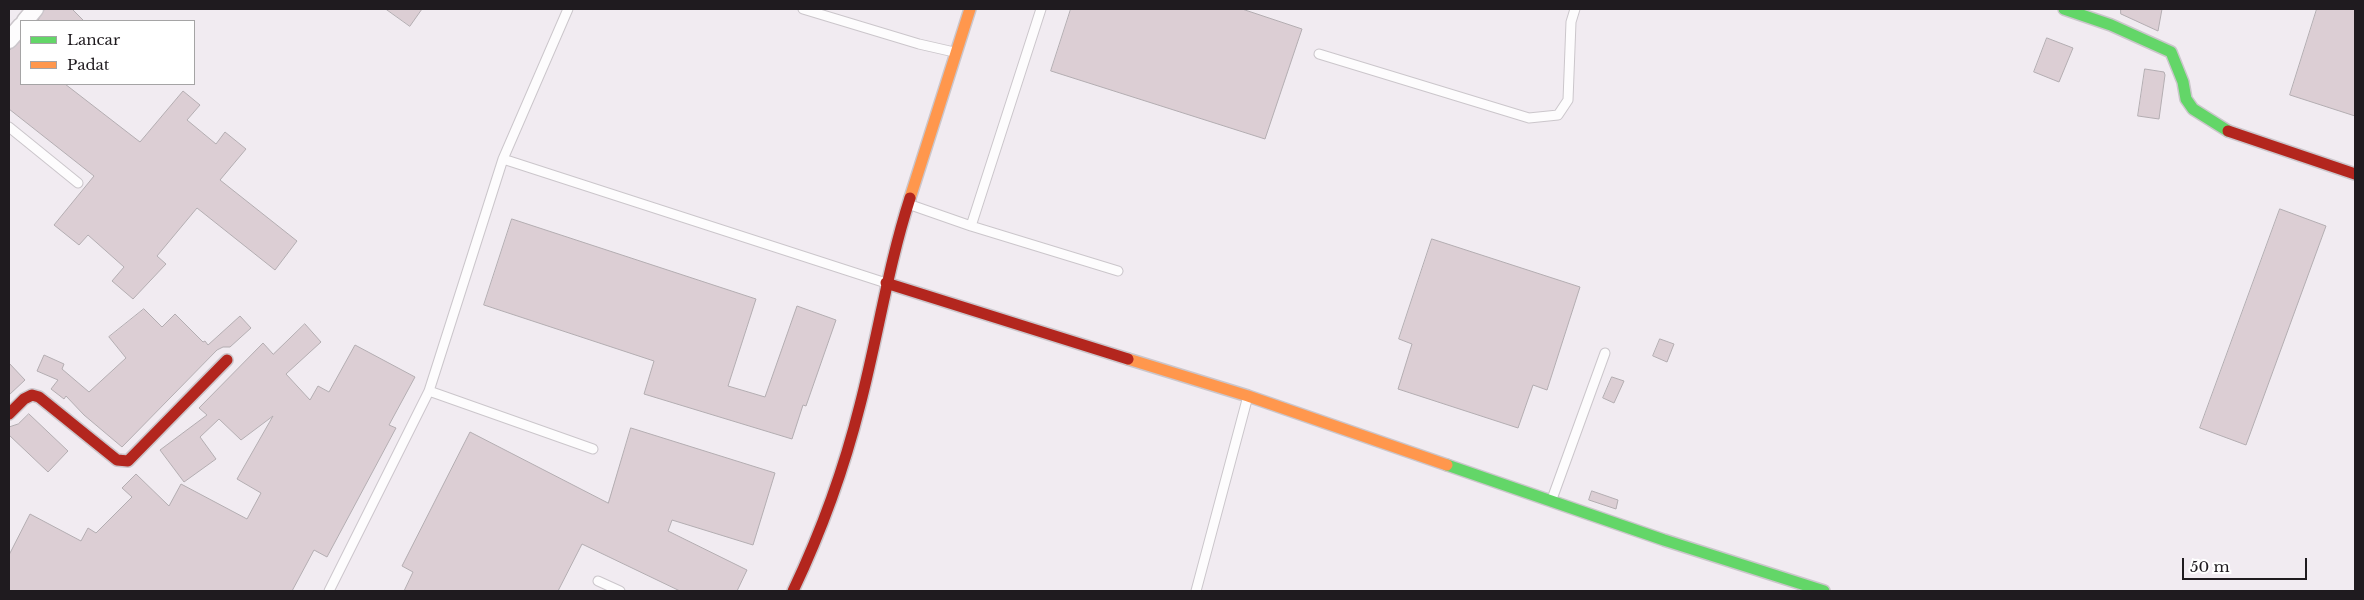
<!DOCTYPE html>
<html>
<head>
<meta charset="utf-8">
<style>
  body { margin:0 }
  #map { position:relative; width:2364px; height:600px; overflow:hidden; background:#f1ebf1; font-family:"Libre Baskerville",serif }
  canvas { display:block }
  .frame { position:absolute; inset:0; border:10px solid #1f1b1f; pointer-events:none }
  .legend { position:absolute; left:20px; top:20px; width:175px; height:65px; box-sizing:border-box; background:#fff; border:1px solid #a5a4a5; margin:0; padding:6px 9px; list-style:none; font-size:15px; color:#1f1b1f }
  .legend li { display:flex; align-items:center; gap:10px; height:25px }
  .legend b { width:25px; border:1px solid #a5a4a5 }
  .scale { position:absolute; left:2182px; top:558px; width:125px; height:22px; box-sizing:border-box; border:2px solid #1f1b1f; border-top:0; padding-left:6px; font-size:15px; line-height:18px; white-space:nowrap; color:#1f1b1f; -webkit-text-stroke:4px #fff; paint-order:stroke }
</style>
</head>
<body>
<div id="map">
<canvas width="2364" height="600"></canvas>
<div class="frame"></div>
<ul class="legend">
<li><b style="height:6px;background:#63d668"></b>Lancar</li>
<li><b style="height:6px;background:#ff974d"></b>Padat</li>
</ul>
<div class="scale">50 m</div>
</div>
<script>
const ctx = document.querySelector('canvas').getContext('2d');
ctx.lineJoin = 'round';
function paint(path, color) {
  ctx.fillStyle = color;
  ctx.fill(path, 'evenodd');
}
function trace(path, color, width, dash) {
  ctx.strokeStyle = color;
  ctx.lineWidth = width;
  ctx.lineCap = dash ? 'butt' : 'round';
  ctx.setLineDash(dash || []);
  ctx.stroke(path);
}
const building = new Path2D(`
  M45,9H72L84,21H38Z
  M386,9H422L410,26Z
  M1071,9H1242L1302,29L1265,139L1051,71Z
  M2121,9H2162L2158,31L2121,14Z
  M2317,9H2355V116L2290,95Z
  M2047,38L2073,48L2059,82L2034,72Z
  M21,41V84H65L140,142L183,91L200,105L187,120L216,144L225,132L246,149L220,180L297,241L275,270L197,208L157,256L166,264L133,299L112,281L124,267L88,235L79,245L54,225L94,176L9,109V51Z
  M2145,69L2164,72L2165,75L2159,119L2138,116Z
  M2280,209L2326,226L2246,445L2200,428Z
  M512,219L756,299L728,386L765,397L797,306L836,320L806,406L803,405L792,439L644,394L654,361L484,305Z
  M1432,239L1580,287L1547,390L1533,385L1518,428L1398,389L1412,344L1399,339Z
  M144,309L162,327L175,314L203,342L205,341L208,345L240,316L251,328L230,347H223L217,350L122,447L84,415L66,396L64,399L51,389L58,380L37,371L44,355L64,364L62,369L89,392L126,358L109,337Z
  M305,324L321,342L286,374L310,400L318,386L329,392L355,345L415,377L389,425L396,428L327,557L314,550L292,591H9V555L30,514L81,541L88,528L96,533L132,497L122,488L136,474L169,506L181,484L247,519L261,493L237,479L273,416L241,440L219,419L200,437L216,459L184,482L160,450L207,415L199,408L263,343L273,354Z
  M1660,339L1674,344L1667,362L1653,356Z
  M9,363L25,380L9,395Z
  M1612,377L1624,381L1614,403L1603,398Z
  M29,414L68,451L48,472L9,435V427L18,424Z
  M631,428L775,473L753,545L672,520L668,531L747,570L737,591H680L582,544L558,591H404L413,572L402,566L470,432L608,503Z
  M1592,491L1618,500L1616,509L1589,500Z`);
paint(building, '#dcced4');
trace(building, '#b3adb1', 1);
const lane = new Path2D(`
  M803,9L919,44L954,52
  M1319,54L1529,118L1558,115L1568,100L1571,22L1575,9
  M9,127L78,183
  M503,159L886,283
  M908,204L971,226L1118,271
  M971,226L1041,9
  M429,391L593,449
  M1552,499L1605,353
  M598,581L620,591
  M329,591L429,391L503,159L568,9
  M1196,591L1248,396`);
const street = new Path2D(`
  M25,21L35,9
  M9,40L21,26`);
const fast = new Path2D(`
  M2064,9L2111,25L2171,52L2183,82L2186,99L2193,109L2228,131
  M1447,465L1664,540L1824,591`);
const slow = new Path2D(`
  M910,198L970,9
  M1128,359L1248,396L1447,465`);
const jam = new Path2D(`
  M2228,131L2355,174
  M886,283L1128,359
  M9,414L24,399L32,395L39,397L117,460L128,461L227,360
  M793,591C821,532 844,469 860,405C878,336 888,266 910,198`);
trace(lane, '#cbc6cb', 11);
trace(street, '#cbc6cb', 19);
trace(fast, '#cbc6cb', 14);
trace(slow, '#cbc6cb', 14);
trace(jam, '#cbc6cb', 14);
trace(lane, '#fdfcfd', 9);
trace(street, '#fdfcfd', 16);
trace(fast, '#63d668', 11);
trace(slow, '#ff974d', 11);
trace(jam, '#b3261e', 11);
</script>
</body>
</html>
